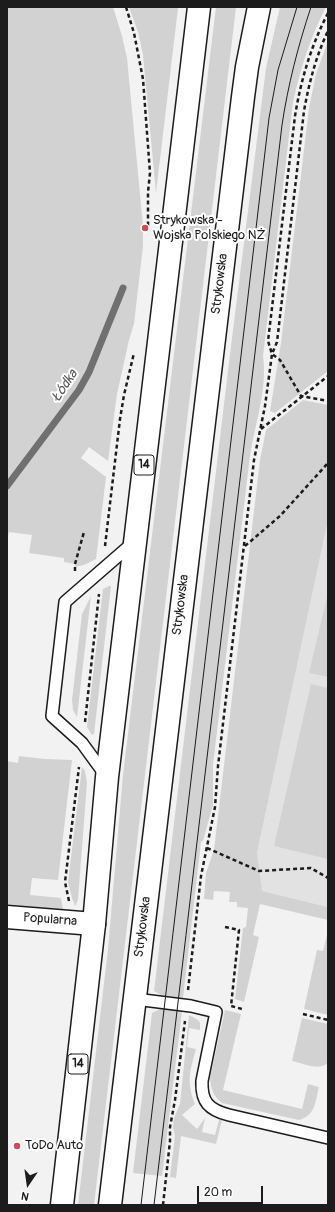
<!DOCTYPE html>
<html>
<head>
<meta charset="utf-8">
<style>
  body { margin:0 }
  #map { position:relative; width:335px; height:1212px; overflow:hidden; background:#f2f2f2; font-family:Pangolin,sans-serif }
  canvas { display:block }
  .frame { position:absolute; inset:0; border:8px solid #1c1c1c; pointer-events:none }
  .north { position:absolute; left:8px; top:1164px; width:40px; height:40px; -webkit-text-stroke:3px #fff; paint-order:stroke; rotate:193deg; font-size:11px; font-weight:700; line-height:16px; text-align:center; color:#1c1c1c }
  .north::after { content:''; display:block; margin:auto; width:14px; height:18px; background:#1c1c1c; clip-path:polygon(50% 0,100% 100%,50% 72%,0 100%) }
  .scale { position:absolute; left:197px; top:1186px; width:66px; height:18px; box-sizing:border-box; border:2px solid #1c1c1c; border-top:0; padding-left:5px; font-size:12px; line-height:14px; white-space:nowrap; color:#1c1c1c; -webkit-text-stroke:3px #fff; paint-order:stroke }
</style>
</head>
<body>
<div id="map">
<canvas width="335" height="1212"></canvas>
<div class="frame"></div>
<div class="north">N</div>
<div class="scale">20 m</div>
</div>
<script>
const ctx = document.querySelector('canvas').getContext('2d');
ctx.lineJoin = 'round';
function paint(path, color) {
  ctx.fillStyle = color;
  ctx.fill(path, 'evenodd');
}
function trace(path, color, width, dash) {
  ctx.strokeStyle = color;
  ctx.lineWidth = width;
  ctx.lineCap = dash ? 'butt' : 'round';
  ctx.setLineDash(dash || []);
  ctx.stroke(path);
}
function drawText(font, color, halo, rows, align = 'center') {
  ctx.font = font + ' Pangolin,sans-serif';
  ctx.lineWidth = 4;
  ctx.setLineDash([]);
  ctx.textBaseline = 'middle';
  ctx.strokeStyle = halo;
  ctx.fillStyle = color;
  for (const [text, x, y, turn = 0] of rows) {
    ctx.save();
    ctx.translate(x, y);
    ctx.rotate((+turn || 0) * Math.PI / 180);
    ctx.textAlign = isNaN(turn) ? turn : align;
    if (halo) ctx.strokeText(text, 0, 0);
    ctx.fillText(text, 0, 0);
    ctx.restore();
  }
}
paint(new Path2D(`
  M328,520V907L261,891L257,853Z`), '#e2e2e2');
paint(new Path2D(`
  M7,7H113L122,36L127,58L143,226V246L134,324L129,340L117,394L108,461L89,447L81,458L106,477L96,559L84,565L75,567V564L64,562V558L29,553L32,535L9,532L7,541Z
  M129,7H177L178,8L156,193L143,55L138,32Z
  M216,7H236L94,1205H78L108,949L123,775Z
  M280,7H326C310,38 301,67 293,102L263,356C268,392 253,428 249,464C237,564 225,665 213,765V805L203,841L201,842L183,998L161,995L154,991L230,354L266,68Z
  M328,41V371L275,413L270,411L281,343L309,108L316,74Z
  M303,400L328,405V520L257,853L262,891L328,907V920L260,904L253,935L259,937L244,1002L235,999L243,928L246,927L248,908L237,907V902H229L230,892L214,891L213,900L204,899L206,873L214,850L260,460L266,430Z
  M109,586H111L94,734L92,735L87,727L103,589Z
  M328,593V677L309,673Z
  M91,596L77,717L73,710L72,700L82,614Z
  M311,684L328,688V859L274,846Z
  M19,756L45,759L72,760L58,880L32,878L30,895L61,898L63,909L45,908L7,904V761L18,763Z
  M82,767L85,771L87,783L78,900L75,906L72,898L68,882Z
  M328,931V1015L304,1009L317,950L323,951Z
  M160,1009L182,1011L162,1176L133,1173L152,1013Z
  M225,1010L241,1014L223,1090L302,1109L308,1084L319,1087C315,1102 316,1115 299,1120L222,1103C213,1096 211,1089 210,1078Z
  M189,1015L198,1020L200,1023V1030L189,1028L187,1047L196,1049C190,1071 186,1081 195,1104L182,1115L197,1129L205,1118L202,1132L215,1135L219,1120H222L216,1144L181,1136L176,1178L170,1177L175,1136L173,1127L174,1118L180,1104Z
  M302,1018L328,1024V1062C321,1072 302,1063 292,1061Z`), '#d2d2d2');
trace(new Path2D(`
  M7,486L79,390L89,372L123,288`), '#707070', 7);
const lane = new Path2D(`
  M106,776L82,743L52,716L65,602L134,542
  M135,999L191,1006L216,1012L202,1081C201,1102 209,1110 229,1115L328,1138`);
const street = new Path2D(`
  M7,917L94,924`);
const primary = new Path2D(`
  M62,1205L94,924L107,777L199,7
  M110,1205L243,97L247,67L259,7`);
trace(lane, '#1c1c1c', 14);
trace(street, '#1c1c1c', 25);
trace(primary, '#1c1c1c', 25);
trace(new Path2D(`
  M126,7L134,33L143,79L150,173L148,192V229
  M328,13C311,46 301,79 295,116L268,341L272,354L280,360L301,396L328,401
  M261,429L328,376
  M105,546L120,419L124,395L134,353
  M245,546L280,516L328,463
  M75,571V564L84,532
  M85,722L99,594
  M207,848L259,871L311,868L328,878
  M69,901L65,882L79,767
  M225,927L239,930L231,1006L242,1009
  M188,990L201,876L215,807L218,766L254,460L265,406L272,354L277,342L304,111C309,83 316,56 328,31
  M303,1014L328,1020
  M163,1205L170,1141V1127L175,1100L185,1021`), '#1c1c1c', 2.5, [4, 3]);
trace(lane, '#fff', 11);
trace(street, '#fff', 22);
trace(primary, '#fff', 22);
trace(new Path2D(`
  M141,1205L269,118L278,70L297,7
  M154,1205L282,125C288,85 298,46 311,7`), '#1c1c1c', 1);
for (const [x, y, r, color] of [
  [145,228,4,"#d1495b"],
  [17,1146,4,"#d1495b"]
]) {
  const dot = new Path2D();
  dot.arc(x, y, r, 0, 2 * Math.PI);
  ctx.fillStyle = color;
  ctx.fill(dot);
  trace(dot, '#fff', 1.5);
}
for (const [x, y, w] of [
  [144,465,20],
  [78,1064,20]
]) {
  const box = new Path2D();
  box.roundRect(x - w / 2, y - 10, w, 20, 3);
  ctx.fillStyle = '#fff';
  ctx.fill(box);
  trace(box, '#1c1c1c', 1);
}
drawText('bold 12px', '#1c1c1c', null, [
  ["14",144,465],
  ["14",78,1064]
]);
drawText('13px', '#1c1c1c', '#fff', [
  ["Strykowska -",153,221],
  ["Wojska Polskiego NŻ",153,236],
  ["ToDo Auto",25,1146]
], 'left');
drawText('13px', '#1c1c1c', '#fff', [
  ["Strykowska",220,284,-83],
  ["Strykowska",181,605,-83],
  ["Popularna",50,920,4],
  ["Strykowska",143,927,-83]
]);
drawText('italic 14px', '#5b5b5b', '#fff', [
  ["Łódka",65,386,-56]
]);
</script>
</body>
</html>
